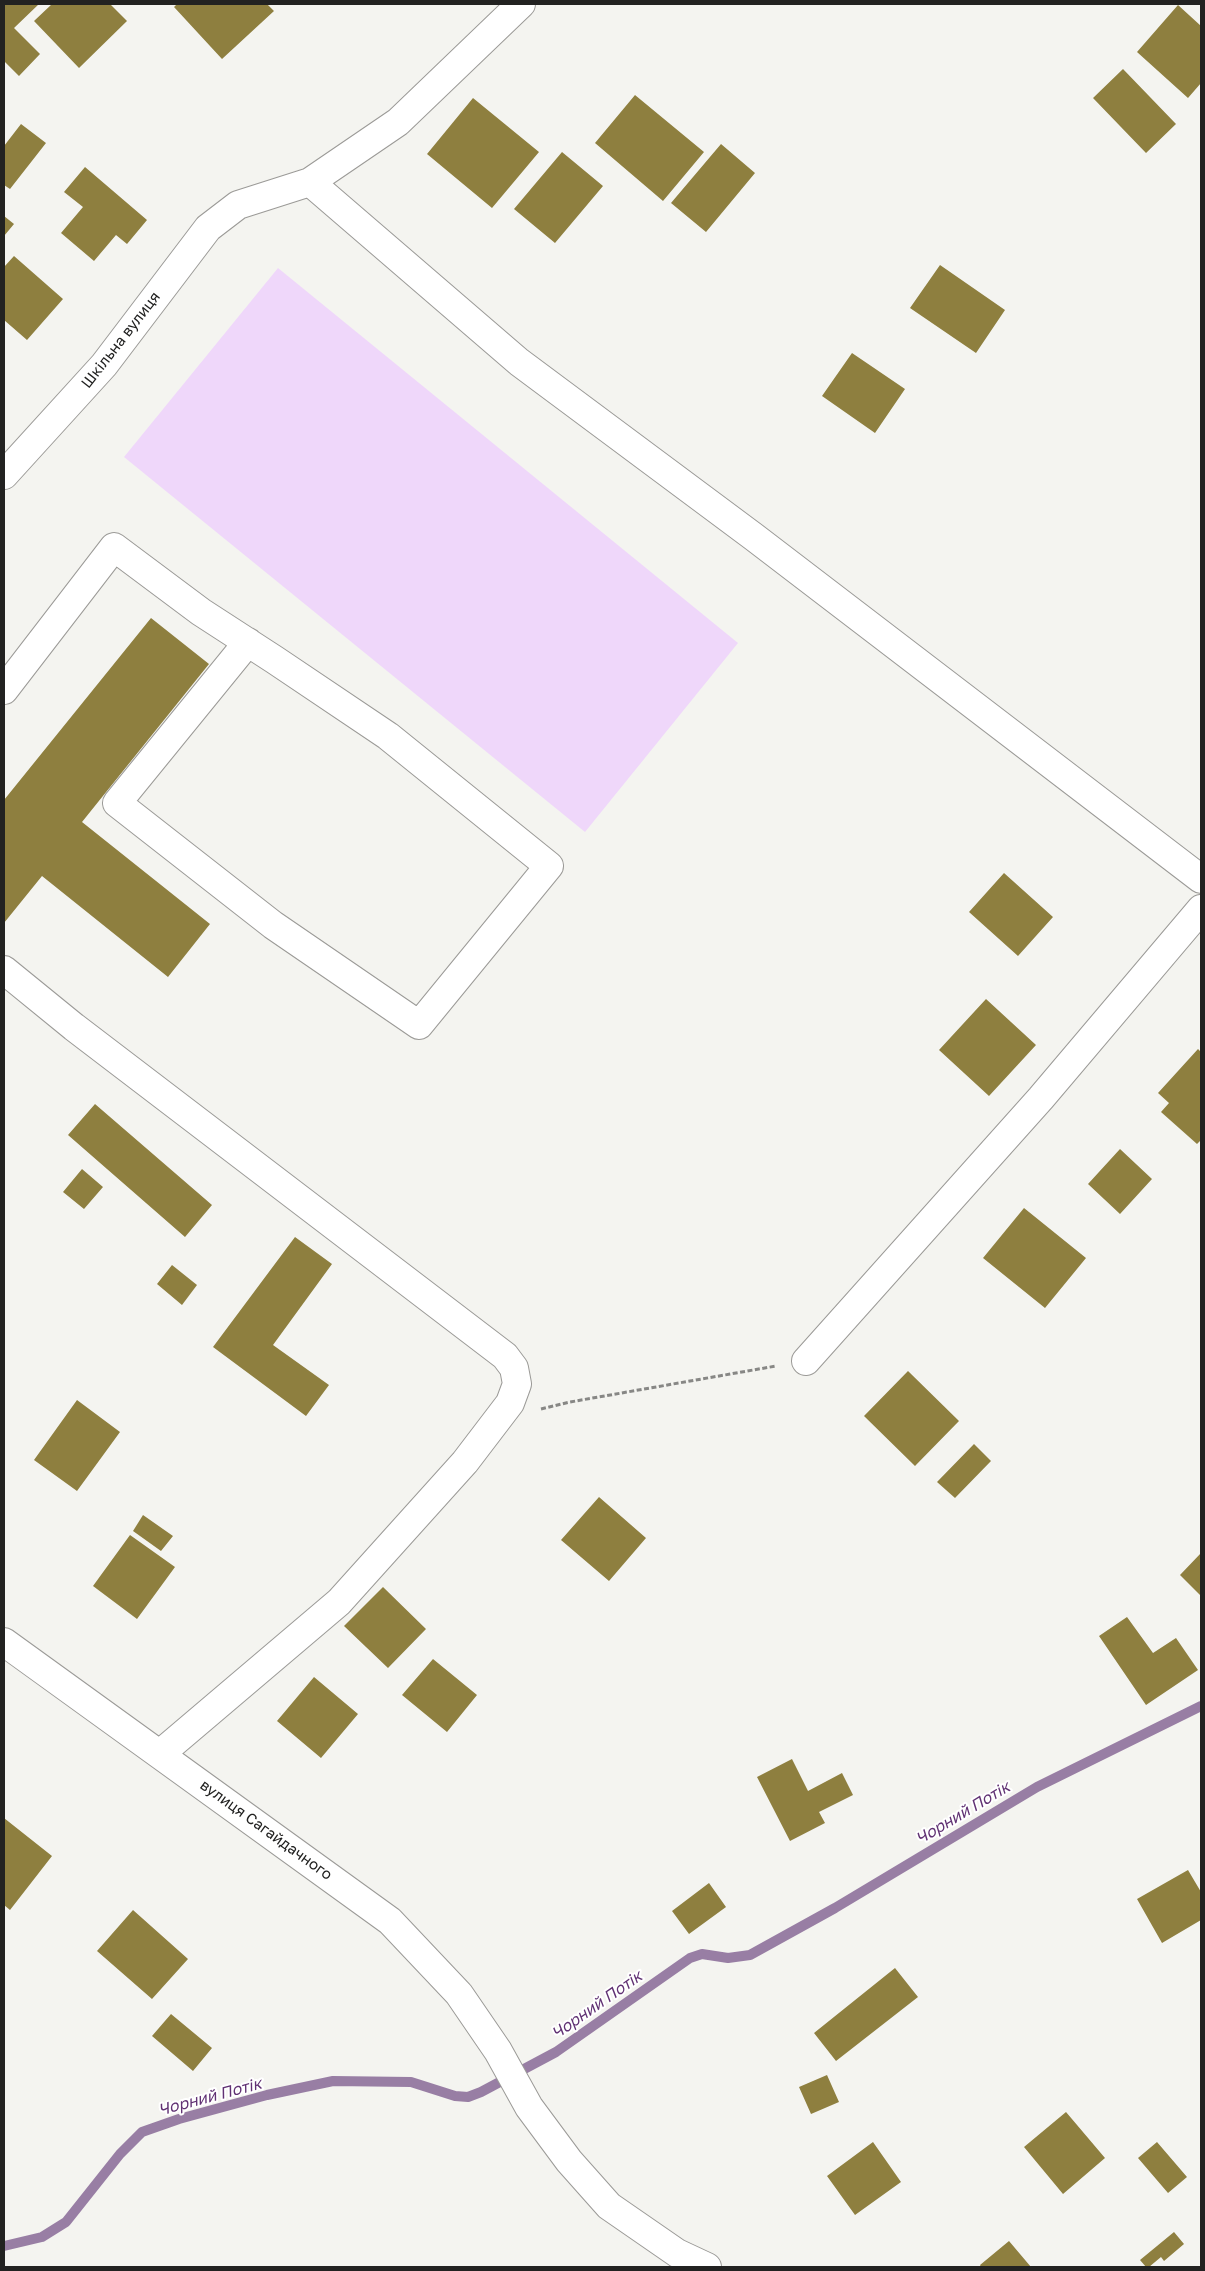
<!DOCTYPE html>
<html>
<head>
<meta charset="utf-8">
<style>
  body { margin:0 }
  #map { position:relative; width:1205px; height:2271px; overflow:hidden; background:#f4f4f0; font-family:"Golos Text",sans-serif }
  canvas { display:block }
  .frame { position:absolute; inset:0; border:5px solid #222221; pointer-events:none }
</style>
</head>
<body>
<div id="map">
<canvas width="1205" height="2271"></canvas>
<div class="frame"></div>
</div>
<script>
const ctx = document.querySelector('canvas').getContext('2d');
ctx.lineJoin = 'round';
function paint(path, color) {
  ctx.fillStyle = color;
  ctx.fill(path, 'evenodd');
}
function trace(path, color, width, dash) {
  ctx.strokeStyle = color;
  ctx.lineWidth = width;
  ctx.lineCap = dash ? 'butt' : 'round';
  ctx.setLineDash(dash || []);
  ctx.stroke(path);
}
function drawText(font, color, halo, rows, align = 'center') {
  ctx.font = font + ' "Golos Text",sans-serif';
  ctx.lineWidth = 4;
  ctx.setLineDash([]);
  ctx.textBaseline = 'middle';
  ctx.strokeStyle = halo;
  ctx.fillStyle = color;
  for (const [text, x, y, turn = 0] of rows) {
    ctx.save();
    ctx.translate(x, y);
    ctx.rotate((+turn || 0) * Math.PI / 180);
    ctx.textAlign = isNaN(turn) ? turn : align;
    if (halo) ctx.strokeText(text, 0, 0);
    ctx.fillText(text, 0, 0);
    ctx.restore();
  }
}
paint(new Path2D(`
  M278,268L738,643L585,832L124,457Z`), '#efd7fa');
trace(new Path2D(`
  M4,2246L42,2237L66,2222L120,2154L142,2132L179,2119L267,2095L333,2081L411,2082L455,2096L468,2097L481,2092L556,2052L690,1958L702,1954L728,1958L750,1955L835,1908L1037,1787L1201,1706`), '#987ea4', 10);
paint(new Path2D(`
  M4,4H39L14,28L40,54L19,76L4,61Z
  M52,4H110L127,21L79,68L34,21Z
  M177,4H267L274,11L222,59L174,7Z
  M1178,5L1201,26V83L1188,98L1137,52Z
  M1123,69L1176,124L1146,153L1093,98Z
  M635,95L704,152L663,201L595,143Z
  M473,98L539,152L492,208L427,154Z
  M21,124L46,143L10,189L4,185V146Z
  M721,144L755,173L706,232L671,203Z
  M562,152L603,186L555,243L514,209Z
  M85,167L147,220L127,244L116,235L94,261L61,233L83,207L64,192Z
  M4,216L14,224L4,236Z
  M14,256L63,299L27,340L4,320V267Z
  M940,265L1005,310L976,353L910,308Z
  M852,353L905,389L875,433L822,396Z
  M151,618L209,664L82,822L210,924L168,977L42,876L4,923V800Z
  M1004,873L1053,917L1018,956L969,912Z
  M986,999L1036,1045L989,1096L939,1050Z
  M1198,1049L1201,1052V1140L1197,1144L1161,1112L1169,1103L1158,1093Z
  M95,1104L212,1205L185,1237L68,1135Z
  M1120,1149L1152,1179L1120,1214L1088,1184Z
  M82,1169L103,1187L84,1209L63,1192Z
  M1024,1208L1086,1258L1045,1308L983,1258Z
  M295,1237L332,1264L273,1345L329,1385L306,1416L213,1347Z
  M172,1265L197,1285L182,1305L157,1284Z
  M908,1371L959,1421L915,1466L864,1416Z
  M77,1400L120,1432L77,1491L34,1460Z
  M974,1444L991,1461L955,1498L937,1482Z
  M599,1497L646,1538L609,1581L561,1540Z
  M143,1515L173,1536L161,1551L133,1531Z
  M130,1535L175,1567L137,1619L93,1586Z
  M1201,1553V1596L1180,1575Z
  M383,1587L426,1629L388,1668L344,1626Z
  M1127,1617L1153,1653L1176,1638L1198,1670L1146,1705L1099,1636Z
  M433,1659L477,1695L447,1732L402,1695Z
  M314,1677L358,1714L321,1758L277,1721Z
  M792,1759L808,1791L842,1773L853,1795L819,1812L825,1823L790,1841L757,1777Z
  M4,1818L52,1856L10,1910L4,1905Z
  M1188,1870L1201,1892V1920L1162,1943L1137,1899Z
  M709,1883L726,1907L689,1934L672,1911Z
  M133,1910L188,1959L152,1999L97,1951Z
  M895,1968L918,1997L836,2061L814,2033Z
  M171,2014L212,2048L193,2071L152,2036Z
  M827,2075L839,2102L811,2114L799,2087Z
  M1066,2112L1105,2158L1063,2194L1024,2147Z
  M873,2142L901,2182L855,2215L827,2176Z
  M1157,2142L1187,2177L1168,2193L1138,2158Z
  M1174,2232L1184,2244L1164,2261L1161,2257L1149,2267H1146L1140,2260Z
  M1009,2241L1031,2267H981L980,2265Z`), '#8e7f3f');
const minor = new Path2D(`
  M310,182L398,122L521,4
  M4,475L104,365L208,228L238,205L310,182L519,362L754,537L1201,879
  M4,690L114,547L201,612L275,660L388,736L549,866L419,1025L273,925L117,803L248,642
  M4,970L74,1027L505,1356L514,1368L517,1384L510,1403L465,1462L339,1602L160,1754
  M806,1361L1041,1098L1201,909
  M4,1642L390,1921L459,1994L498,2051L529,2107L569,2161L609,2206L677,2253L707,2267`);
trace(minor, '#9b9a97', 30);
trace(new Path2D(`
  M541,1409L570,1402L776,1366`), '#878785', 3, [5, 2.5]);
trace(minor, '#fff', 28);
drawText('15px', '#222221', '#fff', [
  ["Шкільна вулиця",121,340,-52],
  ["вулиця Сагайдачного",266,1830,36]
]);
drawText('italic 16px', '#603173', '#fff', [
  ["Чорний Потік",963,1813,-31],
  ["Чорний Потік",597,2005,-35],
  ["Чорний Потік",210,2097,-15]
]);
</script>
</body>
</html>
